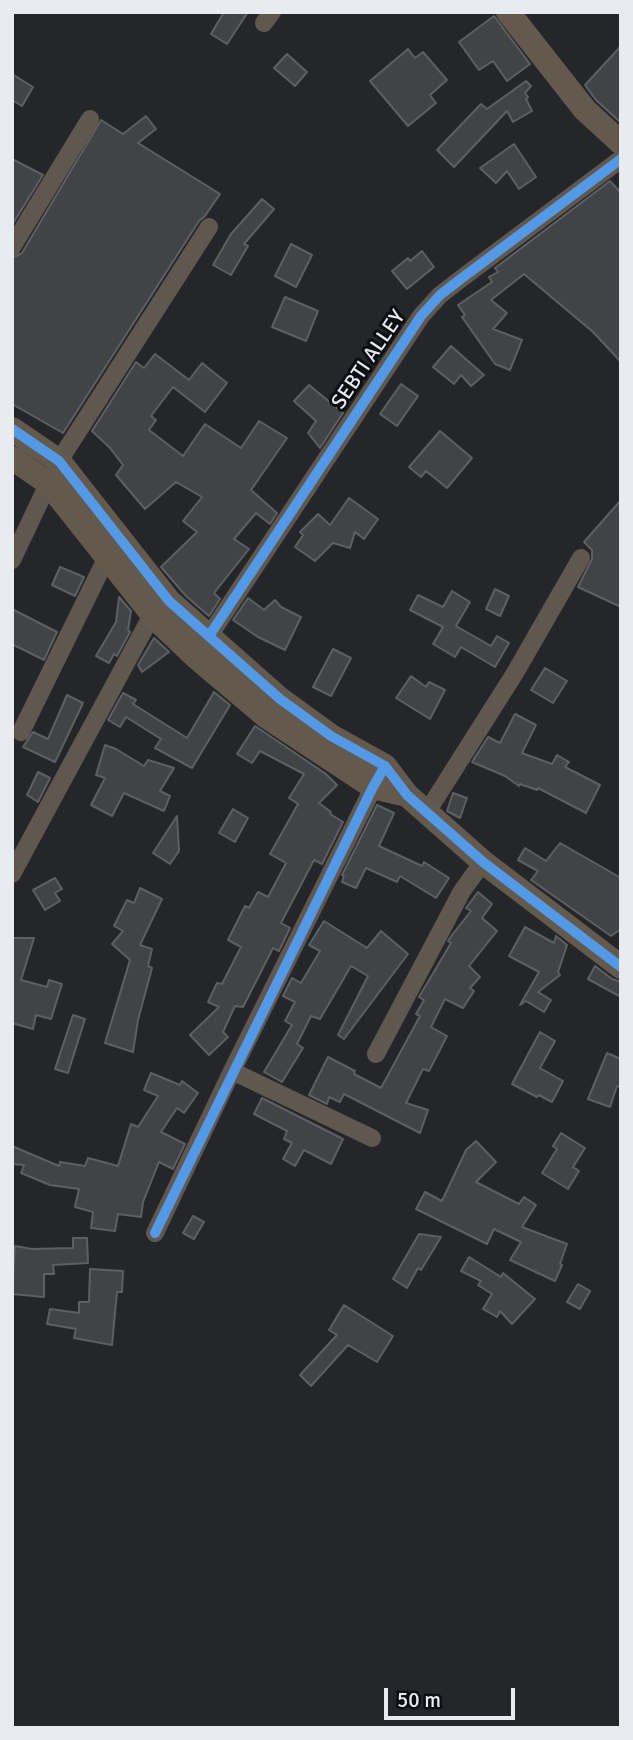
<!DOCTYPE html>
<html>
<head>
<meta charset="utf-8">
<style>
  body { margin:0 }
  #map { position:relative; width:633px; height:1740px; overflow:hidden; background:#24262a; font-family:Signika,sans-serif }
  canvas { display:block }
  .frame { position:absolute; inset:0; border:14px solid #e9ebf1; pointer-events:none }
  .scale { position:absolute; left:384px; top:1688px; width:131px; height:32px; box-sizing:border-box; border:4px solid #e9ebf1; border-top:0; padding-left:9px; font-size:21px; line-height:24px; white-space:nowrap; color:#e9ebf1; -webkit-text-stroke:5px #0c0e12; paint-order:stroke }
</style>
</head>
<body>
<div id="map">
<canvas width="633" height="1740"></canvas>
<div class="frame"></div>
<div class="scale">50 m</div>
</div>
<script>
const ctx = document.querySelector('canvas').getContext('2d');
ctx.lineJoin = 'round';
function paint(path, color) {
  ctx.fillStyle = color;
  ctx.fill(path, 'evenodd');
}
function trace(path, color, width, dash) {
  ctx.strokeStyle = color;
  ctx.lineWidth = width;
  ctx.lineCap = dash ? 'butt' : 'round';
  ctx.setLineDash(dash || []);
  ctx.stroke(path);
}
function drawText(font, color, halo, rows, align = 'center') {
  ctx.font = font + ' Signika,sans-serif';
  ctx.lineWidth = 6;
  ctx.setLineDash([]);
  ctx.textBaseline = 'middle';
  ctx.strokeStyle = halo;
  ctx.fillStyle = color;
  for (const [text, x, y, turn = 0] of rows) {
    ctx.save();
    ctx.translate(x, y);
    ctx.rotate((+turn || 0) * Math.PI / 180);
    ctx.textAlign = isNaN(turn) ? turn : align;
    if (halo) ctx.strokeText(text, 0, 0);
    ctx.fillText(text, 0, 0);
    ctx.restore();
  }
}
const building = new Path2D(`
  M224,12H248L227,44L211,34Z
  M494,16L530,64L507,81L493,61L479,70L459,42Z
  M621,46V120L619,121L596,100L585,85Z
  M408,49L415,58L423,52L447,80L430,95L436,103L408,126L370,81Z
  M287,54L307,72L295,86L274,68Z
  M12,74L33,87L22,106L12,100Z
  M526,81L531,86L525,93L528,97L526,99L532,111L513,122L507,111L454,167L437,150L481,104L487,109Z
  M146,116L156,129L138,143L220,194L205,216L199,221L63,433L12,404V258L22,253L101,120L123,134Z
  M514,144L536,177L519,189L507,171L496,183L480,168Z
  M12,159L43,175L12,225Z
  M610,181L621,193V362L593,332L524,274L491,300L507,313L493,329L522,340L510,370L495,364L462,317L465,315L458,305L492,282L489,277L498,272L495,268Z
  M262,199L274,209L244,244L248,246L231,275L213,265L231,234Z
  M291,244L312,255L296,287L275,276Z
  M422,251L434,267L407,289L392,271L408,258L410,261Z
  M285,297L318,311L306,341L272,327Z
  M451,346L484,375L471,386L461,375L454,384L433,367Z
  M155,354L189,380L202,363L227,383L205,412L173,387L151,416L156,420L149,430L183,456L205,424L241,448L259,421L287,438L251,490L277,513L270,524L256,513L234,539L249,549L214,593L220,599L209,616L186,596L161,567L197,532L183,521L202,497L176,482L145,509L116,475L123,465L110,448L92,431L136,362L144,368Z
  M401,384L418,396L397,426L380,414Z
  M309,385L343,413L320,448L308,433L316,421L294,401Z
  M440,431L472,458L447,488L426,471L421,477L409,467Z
  M349,498L378,519L364,539L355,532L350,548L333,543L315,561L295,547L303,535L300,532L318,514L330,525Z
  M621,500V607L578,587L592,559V550L584,542Z
  M60,567L84,577L75,596L52,585Z
  M495,589L509,596L500,616L486,609Z
  M452,591L470,602L456,626L491,646L497,636L509,643L495,667L461,647L455,657L433,644L443,627L410,610L418,595L443,607Z
  M119,597L131,611L128,630L130,632L117,656L114,654L109,663L96,656L116,622Z
  M248,598L264,610L275,600L281,607L301,617L285,650L258,637L233,620Z
  M12,609L57,632L44,660L12,644Z
  M154,638L169,652L142,672L138,665Z
  M333,649L351,658L331,696L313,687Z
  M545,668L567,681L553,703L531,690Z
  M411,676L426,687L429,682L445,690L430,719L396,698Z
  M214,692L230,705L192,768L155,748L161,739L126,717L120,727L108,720L123,693L136,700L133,704L187,738Z
  M67,695L83,703L55,762L23,747L33,732L48,739Z
  M515,714L536,725L522,753L552,764L557,755L569,762L565,767L600,785L586,813L538,788L537,790L520,784L519,786L505,776L472,762L488,737L500,743Z
  M255,726L326,774L337,785L319,803L331,812L330,814L343,822L322,864L314,860L281,923L290,928L279,951L273,948L243,1007L235,1006L223,1032L228,1037L209,1055L190,1035L219,1007L208,1002L217,983L222,984L241,947L228,940L245,906L249,908L258,892L268,897L286,863L270,854L298,804L289,798L304,774L260,751L252,763L237,754Z
  M105,745L116,749L144,766L148,760L174,768L160,791L170,796L164,811L124,793L112,816L91,805L105,778L96,775Z
  M38,772L50,778L38,802L27,795Z
  M453,793L467,798L460,818L447,811Z
  M377,805L394,813L379,846L422,866L424,862L449,878L436,898L400,876L397,882L366,868L356,888L342,882L344,876L342,875Z
  M233,809L248,818L235,842L219,833Z
  M177,816L179,851L170,864L153,853Z
  M560,843L621,878V929L611,936L531,880L538,871L518,860L525,848L546,861Z
  M55,878L62,889L55,893L60,901L45,910L33,890Z
  M140,888L162,899L140,945L152,949L148,966L152,968L138,1020L133,1052L105,1043L130,960L112,944L123,931L114,926L127,900L134,903Z
  M478,892L492,904L482,918L497,931L469,966L480,977L470,988L474,991L463,1008L445,999L431,1027L447,1036L429,1071L423,1069L406,1103L428,1110L420,1133L344,1094L340,1102L329,1097L327,1104L309,1095L328,1057L355,1071L354,1074L381,1088L420,1016L416,1014L424,1000L419,997L451,943L448,941L452,935L471,911L466,908Z
  M324,921L367,948L381,931L408,954L344,1039L338,1035L368,976L351,966L320,1019L311,1016L297,1044L303,1048L282,1082L264,1072L292,1025L285,1021L295,1002L283,996L292,978L301,983L320,951L309,945Z
  M525,927L554,943L556,936L567,945L558,972L560,975L538,992L551,1000L544,1012L526,1001L520,1005L539,972L509,956Z
  M12,938H34L21,980L47,987L49,980L62,984L51,1019L36,1015L33,1029L12,1023Z
  M595,966L612,979L621,982V997L588,979Z
  M73,1015L85,1019L68,1073L55,1069Z
  M540,1032L555,1041L540,1068L563,1081L552,1102L539,1095L537,1097L512,1084Z
  M607,1053L621,1059V1087L617,1086L610,1107L588,1099Z
  M151,1073L180,1085L182,1081L198,1093L184,1113L177,1108L161,1132L185,1144L173,1169L159,1162L143,1202L141,1217L118,1214L115,1231L91,1228L93,1212L75,1207L79,1189L50,1185L21,1173L24,1165L12,1164V1146L59,1166L60,1162L85,1166L88,1158L118,1166L131,1124L138,1127L158,1096L144,1090Z
  M262,1098L343,1139L331,1164L304,1150L295,1166L283,1159L292,1143L284,1139L287,1131L254,1114Z
  M561,1133L585,1148L573,1167L579,1171L568,1189L542,1173L557,1149L553,1146Z
  M476,1141L496,1162L476,1182L519,1204L524,1197L536,1205L522,1227L567,1244L560,1264L562,1265L555,1281L510,1260L521,1242L494,1229L487,1244L416,1209L425,1192L442,1201L466,1150Z
  M193,1216L204,1222L194,1239L183,1233Z
  M419,1234L441,1237L421,1270L418,1268L407,1288L393,1279Z
  M73,1238H87L88,1263L53,1265L54,1274H44V1297L12,1294L15,1246L32,1249L73,1248Z
  M469,1257L501,1277L503,1273L535,1299L512,1324L500,1311L497,1317L483,1309L492,1294L478,1285L481,1281L461,1271Z
  M90,1269L123,1271L122,1292H117L112,1345L74,1338L76,1329L47,1324L50,1309L79,1313V1302H89Z
  M578,1284L590,1291L580,1309L567,1302Z
  M344,1305L393,1336L377,1362L348,1345L311,1386L300,1375L337,1335L329,1330Z`);
paint(building, '#414347');
trace(building, '#5e5f63', 2);
trace(new Path2D(`
  M264,23L272,12
  M12,247L90,119
  M12,560L59,461L209,227
  M209,636L421,316L440,295L462,278L621,159
  M21,732L107,557
  M427,812L515,673L581,558
  M12,874L152,615
  M376,1054L462,891L483,862
  M232,1071L372,1138
  M155,1233L232,1071L378,778`), '#60584f', 18);
trace(new Path2D(`
  M508,12L585,110L621,143
  M12,429L59,461L169,601L280,699L331,736L385,766L407,795L483,862L621,967
  M12,458L48,483L156,619L196,657L267,717L373,787L407,795`), '#635a4d', 24);
trace(new Path2D(`
  M12,429L59,461L169,601L280,699L331,736L385,766L407,795L483,862L621,967
  M209,636L421,316L440,295L462,278L621,159
  M155,1233L373,787L385,766`), '#5399e6', 10);
drawText('21px', '#e9ebf1', '#0c0e12', [
  ["SEBTI ALLEY",369,360,-56]
]);
</script>
</body>
</html>
